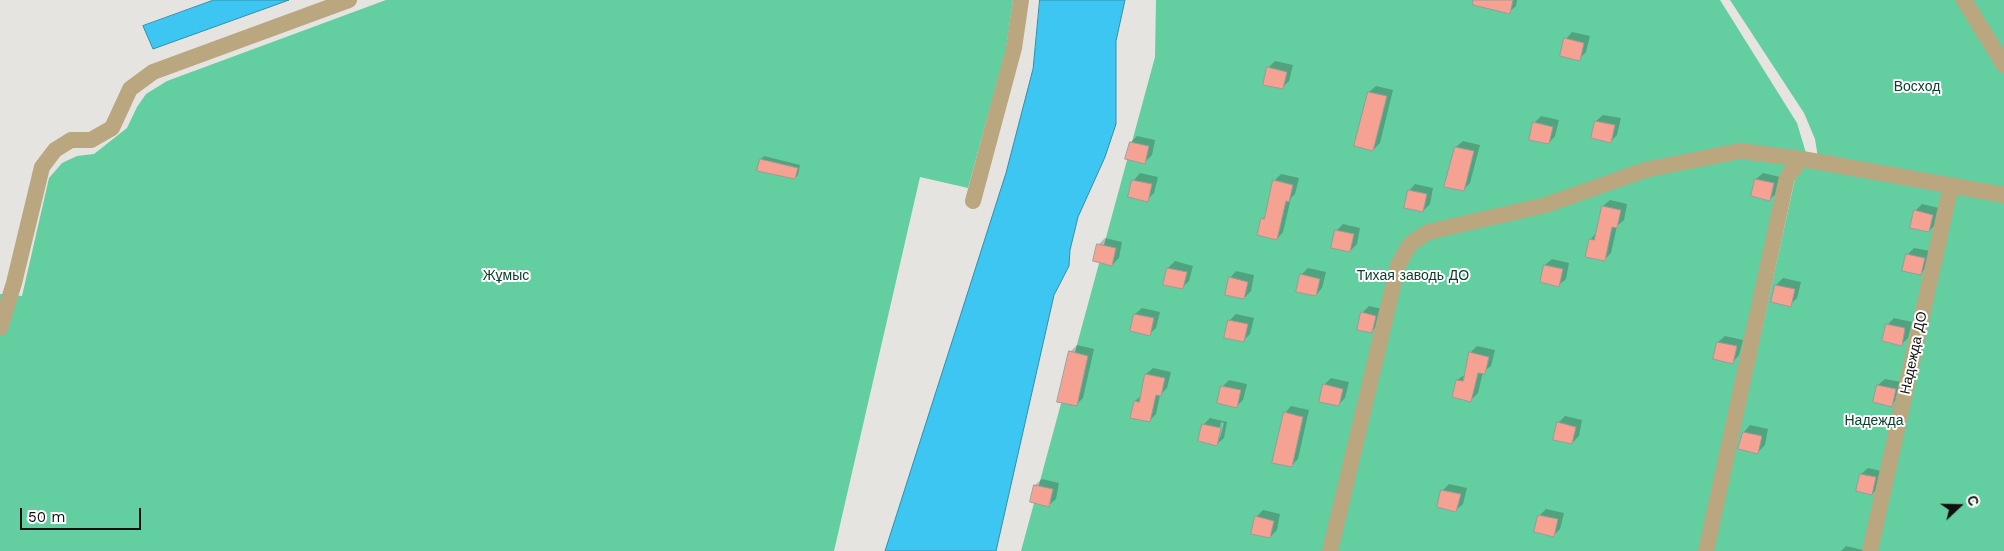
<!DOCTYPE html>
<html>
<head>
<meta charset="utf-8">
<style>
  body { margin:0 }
  #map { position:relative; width:2004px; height:551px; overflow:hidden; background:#e5e4e1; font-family:"Work Sans",sans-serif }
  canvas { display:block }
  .north { position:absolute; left:1934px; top:481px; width:50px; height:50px; -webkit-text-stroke:4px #fff; paint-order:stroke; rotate:69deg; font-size:14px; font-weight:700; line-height:20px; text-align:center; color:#11100f }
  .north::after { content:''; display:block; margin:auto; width:18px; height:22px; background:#11100f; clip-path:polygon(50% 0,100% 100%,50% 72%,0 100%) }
  .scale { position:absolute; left:20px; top:508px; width:121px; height:22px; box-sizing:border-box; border:2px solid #11100f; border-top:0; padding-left:6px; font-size:15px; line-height:18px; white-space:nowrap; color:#11100f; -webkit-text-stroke:4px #fff; paint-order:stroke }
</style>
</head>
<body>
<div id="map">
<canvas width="2004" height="551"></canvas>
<div class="north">С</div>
<div class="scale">50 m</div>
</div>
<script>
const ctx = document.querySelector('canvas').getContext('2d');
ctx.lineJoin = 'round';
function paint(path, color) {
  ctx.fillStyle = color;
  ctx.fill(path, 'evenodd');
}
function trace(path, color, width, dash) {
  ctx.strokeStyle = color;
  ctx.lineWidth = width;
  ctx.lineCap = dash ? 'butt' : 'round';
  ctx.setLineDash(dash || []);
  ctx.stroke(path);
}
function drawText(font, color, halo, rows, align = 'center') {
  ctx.font = font + ' "Work Sans",sans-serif';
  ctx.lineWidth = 4;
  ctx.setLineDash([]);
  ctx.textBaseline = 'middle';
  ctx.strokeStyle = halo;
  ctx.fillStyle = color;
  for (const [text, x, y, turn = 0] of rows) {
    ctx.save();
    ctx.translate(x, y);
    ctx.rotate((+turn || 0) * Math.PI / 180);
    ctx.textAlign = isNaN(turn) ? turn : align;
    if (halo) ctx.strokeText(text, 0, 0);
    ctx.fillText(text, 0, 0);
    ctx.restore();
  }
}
paint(new Path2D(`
  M386,0H1013L1006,49L968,188L920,177L834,551H0V294L22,296L49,178L62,163L77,156L94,154L127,128L137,107L146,94L167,81Z
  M1156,0H1720L1797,123L1806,153L1787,165L1700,551H1021L1155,57Z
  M1730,0H2004V190L1818,158L1815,139L1804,113Z
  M1805,167L2004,199V551H1713L1795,179Z`), '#63ce9f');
const water = new Path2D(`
  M214,0H289L153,49L143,26Z
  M1040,0H1125L1116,41V124L1105,157L1078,217L1070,250L1069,266L1054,295L996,551H885L1006,173L1033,69Z`);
paint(water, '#3dc6f1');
trace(water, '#308fad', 1);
paint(new Path2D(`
  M1493,0H1517L1516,6L1509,12Z
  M1572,32L1590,36L1586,52L1579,59L1566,39Z
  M1275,61L1293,65L1289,81L1282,88L1268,68Z
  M1376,86L1393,90L1380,143L1373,150L1369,92Z
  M1603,115L1621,118L1617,135L1611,141L1596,121Z
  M1541,116L1559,120L1555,136L1549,143L1534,123Z
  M1137,136L1155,140L1152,155L1145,162L1131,142Z
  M1463,141L1480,145L1470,183L1463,190L1456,147Z
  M764,156L800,165L798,175L795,178L761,159Z
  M1140,173L1158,177L1154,193L1147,200L1130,196L1134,180Z
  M1763,173L1780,177L1777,193L1770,199L1756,179Z
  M1281,174L1299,178L1295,194L1291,198L1283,232L1277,239L1262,219L1267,214L1274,181Z
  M1415,184L1433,188L1430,204L1423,211L1409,191Z
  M1610,200L1627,204L1624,220L1617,226L1611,253L1604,260L1590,240L1596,233L1603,206Z
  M1922,204L1939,208L1936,224L1929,231L1915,211Z
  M1343,224L1360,228L1357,244L1350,251L1336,231Z
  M1105,238L1122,242L1119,258L1112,265L1098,245Z
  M1914,248L1931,251L1927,267L1920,274L1908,254Z
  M1552,259L1569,263L1566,279L1559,285L1545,265Z
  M1175,261L1193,266L1189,281L1182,288L1165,284L1168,268Z
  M1308,268L1326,272L1322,288L1316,295L1301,275Z
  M1236,271L1254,275L1251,291L1244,298L1230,278Z
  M1783,278L1801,282L1797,298L1790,305L1773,301L1776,285Z
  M1369,306L1382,309L1378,325L1371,332L1362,313Z
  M1142,308L1160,312L1156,328L1149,334L1135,314Z
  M1236,314L1254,318L1250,334L1243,341L1229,321Z
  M1894,318L1912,322L1908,338L1901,345L1887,325Z
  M1725,336L1743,340L1739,355L1733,362L1715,358L1718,342Z
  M1077,345L1094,349L1083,398L1076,405L1070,352Z
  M1477,346L1495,350L1491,366L1483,372L1478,393L1471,400L1457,380L1466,374L1470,353Z
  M1153,368L1171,372L1167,388L1160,395L1156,414L1149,421L1132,417L1135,401L1142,395L1146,374Z
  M1331,378L1349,382L1345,398L1338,405L1324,385Z
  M1885,379L1902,382L1898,398L1891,405L1878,385Z
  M1229,380L1247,384L1243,400L1236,407L1222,387Z
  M1291,406L1309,410L1298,459L1291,466L1285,413Z
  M1565,416L1582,420L1579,436L1572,443L1558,423Z
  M1210,418L1227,422L1224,438L1217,444L1203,425ZM1221,422L1224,423L1220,438H1218Z
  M1750,425L1768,429L1765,445L1758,452L1744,432Z
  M1868,468L1882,471L1879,487L1872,494L1861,474Z
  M1042,479L1059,483L1056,499L1049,505L1035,485Z
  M1449,484L1467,488L1463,504L1456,510L1442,491Z
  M1546,509L1564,513L1560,529L1553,536L1539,516Z
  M1263,510L1280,514L1277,530L1270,537L1256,517Z
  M1846,546L1863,550V551H1841Z`), '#0003');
const building = new Path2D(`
  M1473,0H1513L1510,14L1473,5Z
  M1564,38L1584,43L1580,61L1560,56Z
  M1267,67L1287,72L1283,89L1263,85Z
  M1368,92L1387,96L1373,151L1354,146Z
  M1595,121L1615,125L1611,143L1591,138Z
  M1533,122L1553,127L1549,144L1529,140Z
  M1130,142L1149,146L1145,164L1125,159Z
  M1455,147L1474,151L1464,191L1444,187Z
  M760,159L798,168L795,179L757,171Z
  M1755,179L1774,183L1770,201L1751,196Z
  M1132,180L1152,184L1148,202L1128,197Z
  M1273,180L1293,185L1289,202L1286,201L1277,240L1257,235L1261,218L1264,219Z
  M1408,190L1427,194L1423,212L1404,208Z
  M1602,206L1621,210L1617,228L1612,227L1605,261L1585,257L1589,239L1594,240Z
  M1914,210L1933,215L1929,232L1910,228Z
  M1335,230L1354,234L1350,252L1331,248Z
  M1097,244L1116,248L1112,266L1093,261Z
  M1906,254L1925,258L1921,275L1902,271Z
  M1544,265L1563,269L1559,287L1540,282Z
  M1167,268L1187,272L1183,289L1163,285Z
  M1300,274L1320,279L1316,296L1296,292Z
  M1229,277L1248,282L1244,299L1225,295Z
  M1775,285L1795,289L1791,307L1771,302Z
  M1361,312L1376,316L1372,333L1357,330Z
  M1134,314L1154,318L1150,336L1130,331Z
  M1228,320L1248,324L1244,342L1224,338Z
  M1886,324L1905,328L1902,346L1882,341Z
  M1717,342L1737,346L1733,364L1713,359Z
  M1069,351L1088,356L1077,406L1057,402Z
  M1469,352L1489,357L1485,374L1478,373L1471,402L1452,397L1456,380L1463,381Z
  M1145,374L1165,378L1161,396L1156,395L1150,422L1130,418L1134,401L1139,402Z
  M1323,384L1343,389L1339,406L1319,402Z
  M1877,385L1896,389L1892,407L1873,402Z
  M1221,386L1241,390L1237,408L1217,403Z
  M1284,412L1303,417L1292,467L1272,463Z
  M1557,422L1576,427L1572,444L1553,440Z
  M1202,424L1221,428L1217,446L1198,441Z
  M1743,432L1762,436L1758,454L1738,449Z
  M1860,474L1876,477L1872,495L1856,491Z
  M1034,485L1053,489L1049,507L1030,502Z
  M1441,490L1461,494L1456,512L1437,507Z
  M1538,515L1558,519L1554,537L1534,532Z
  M1255,516L1274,521L1270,538L1251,534Z`);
paint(building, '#f6a292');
trace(building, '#9d9a99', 1);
trace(new Path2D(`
  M1964,0L2004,65
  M973,201L1014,48L1021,0
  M0,328L14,283L42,167L55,150L71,140H91L112,128L130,89L153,72L349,0
  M1330,551L1398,265L1410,244L1428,232L1546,205L1645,170L1740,151L1802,159L2004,195
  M1706,551L1787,177L1802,159
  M1870,551L1951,185`), '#baa67f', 16);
drawText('14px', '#0d402c', '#fff', [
  ["Восход",1917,87],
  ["Жұмыс",506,276],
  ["Тихая заводь ДО",1413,276],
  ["Надежда",1874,421]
]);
drawText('14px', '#11100f', '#fff', [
  ["Надежда ДО",1914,353,-78]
]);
</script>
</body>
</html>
